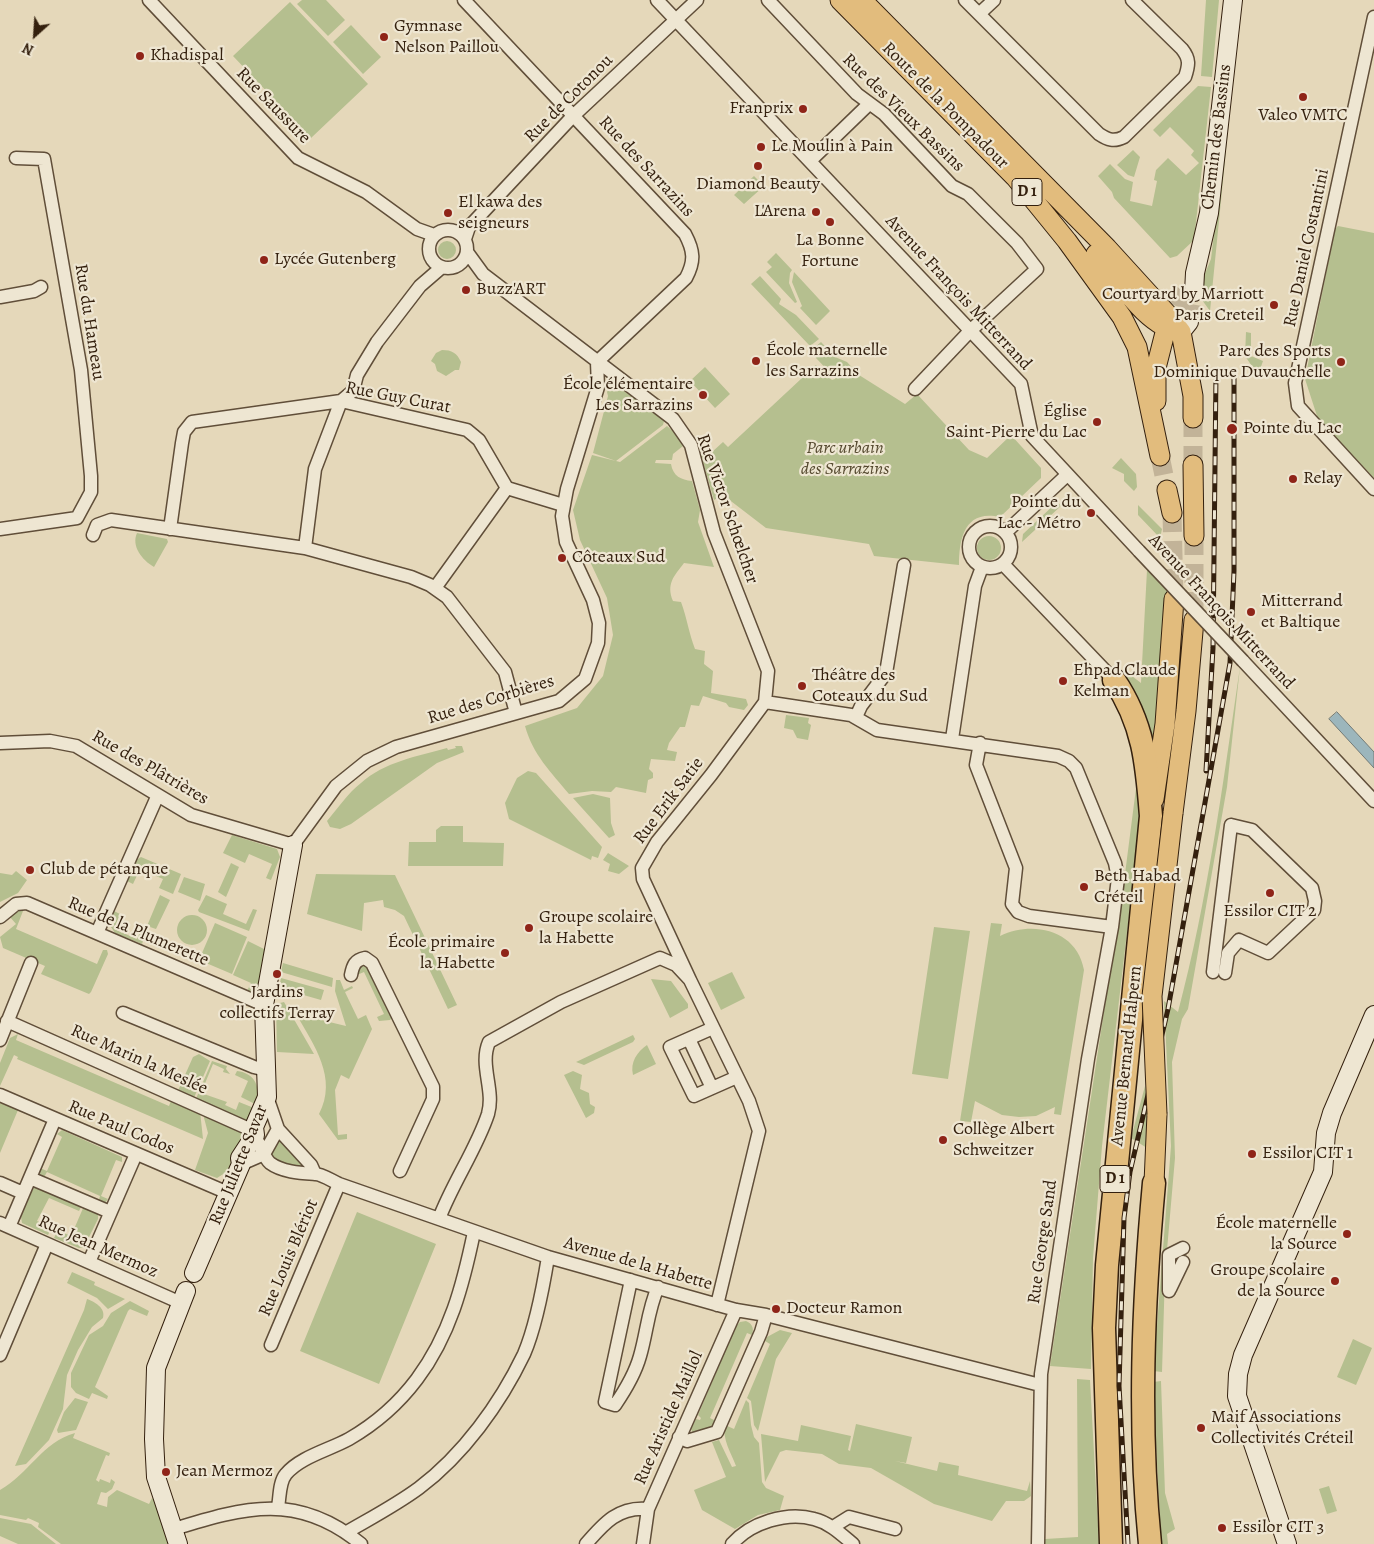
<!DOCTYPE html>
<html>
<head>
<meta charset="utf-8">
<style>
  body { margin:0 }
  #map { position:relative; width:1374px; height:1544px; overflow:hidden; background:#e5d8ba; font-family:Alegreya,serif }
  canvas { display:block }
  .north { position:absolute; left:10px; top:10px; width:50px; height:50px; -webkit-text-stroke:4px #eee6d2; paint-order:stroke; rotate:206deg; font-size:14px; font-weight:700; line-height:20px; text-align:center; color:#34200e }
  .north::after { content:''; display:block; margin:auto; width:18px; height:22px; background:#34200e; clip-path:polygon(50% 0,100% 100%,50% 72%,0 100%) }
</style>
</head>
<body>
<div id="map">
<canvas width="1374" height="1544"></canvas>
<div class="north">N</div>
</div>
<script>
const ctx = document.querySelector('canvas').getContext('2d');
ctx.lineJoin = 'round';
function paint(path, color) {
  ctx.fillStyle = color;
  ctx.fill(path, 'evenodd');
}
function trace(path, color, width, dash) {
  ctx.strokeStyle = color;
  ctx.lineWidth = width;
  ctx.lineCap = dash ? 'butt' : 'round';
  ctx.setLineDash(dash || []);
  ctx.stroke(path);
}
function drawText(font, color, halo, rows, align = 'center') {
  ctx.font = font + ' Alegreya,serif';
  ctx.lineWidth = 4.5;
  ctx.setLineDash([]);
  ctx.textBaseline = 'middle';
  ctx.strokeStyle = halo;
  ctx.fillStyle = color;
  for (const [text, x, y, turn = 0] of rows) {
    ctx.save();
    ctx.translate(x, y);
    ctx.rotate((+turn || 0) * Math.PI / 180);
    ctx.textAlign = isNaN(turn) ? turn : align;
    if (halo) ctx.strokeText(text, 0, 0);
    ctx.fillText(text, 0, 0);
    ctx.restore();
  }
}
paint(new Path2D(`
  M302,0H326L345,20L328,36L297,4Z
  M1206,0H1219L1212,77L1201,76Z
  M1241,0L1210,311L1197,293L1211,259Z
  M290,2L368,84L311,138L233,56Z
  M351,25L381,57L363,74L333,42Z
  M1198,86L1211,87L1194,240L1177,256L1170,258L1114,198L1112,192L1098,176L1110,164L1125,179L1133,182L1130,201L1152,206L1157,181L1154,180L1156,170L1168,158L1186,175L1199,163L1191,155L1194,151L1170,127L1160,137L1153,130Z
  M1133,150L1140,157L1134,177L1128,175L1117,165Z
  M754,176L764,186L744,204L734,195Z
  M1338,226L1374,233V478L1318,419L1305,379L1335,229Z
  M438 250a9 9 0 1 1 18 0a9 9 0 1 1-18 0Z
  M776,253L792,270L790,273L789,283L797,302L795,303L766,272L772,267L767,262Z
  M794,272L830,311L816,325L800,308L802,306L792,282Z
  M760,276L781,299L779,304L796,315L819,339L810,346L751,284Z
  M1246,332L1251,333V356L1263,361L1258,375L1245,356Z
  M821,342L835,357L847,362L859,375L905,404L917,394L969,450L987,458L1011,435L1041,468V478L1000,517C965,509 959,538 959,565L874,556L869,544L766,528L723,495L714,500L700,451L712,452L723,442L728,447L816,365L832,380L835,379V374V378L816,358L817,356L812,350Z
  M442,350C452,350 457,353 461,362L459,370H455L446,376L437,371L435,364L431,361L436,353Z
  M705,367L730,394L715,408L690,381Z
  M611,385H616L664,421L663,425L616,461L593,453L608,396L607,392Z
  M667,426L675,433L683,446L673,454L672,460H656L655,463L671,464C673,476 681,480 692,481L700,510L698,522L714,567L684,563C674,576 666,584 673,601L681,602C687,618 689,634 695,649L705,651L704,664L713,671L711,693L746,699L748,705L744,710L729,707L726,703L703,696L699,706L691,705L685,727H680L669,743L667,750L677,752L675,761L651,759L649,769L653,773V778L648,780L646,793L616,787L611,792L592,791L569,794C551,772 533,755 525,726L577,708L603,676L613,635L607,598L580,540L573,510L592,455L620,462Z
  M1121,458L1136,474L1137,487L1134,491L1124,481V474L1112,468Z
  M1056,503L1062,505L1022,542L1023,534Z
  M1138,505L1162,529L1160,538L1138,515Z
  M137,533L167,539L168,542L154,567C142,560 131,546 137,533Z
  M977 548a12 12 0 1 1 24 0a12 12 0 1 1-24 0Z
  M1147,570L1168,591L1153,755L1123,688L1128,673L1141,683Z
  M1240,667L1227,787L1188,1009L1182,1019L1172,1062L1175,1158L1165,1273L1162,1372L1153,1371L1155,1327L1157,1326L1171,1146L1164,1001L1178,1012C1208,899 1223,783 1240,667Z
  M786,715L809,718L808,723L811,725L808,740L797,738L793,730L784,728Z
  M455,746H462L464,752L437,763L351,824L340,829L330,827L327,821C338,808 348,793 361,783C384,762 418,756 447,748L448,750L456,748Z
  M1140,757L1144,787L1102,1146L1093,1258L1091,1369L1050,1366L1125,874Z
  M528,771L536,773L602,847L598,858L592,856L591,860L509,819L505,803L517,778Z
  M593,794L610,798L611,823L615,835L609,838L573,798Z
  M441,826H463V842L504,843L503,866H408L409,842H436V830Z
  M232,835L277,849L280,857L271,880L266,878L272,864L249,854L245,863L223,853Z
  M608,853L629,866L619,874L608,871L610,864L603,860Z
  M141,857L181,874L173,894L159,888L163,879L140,869L133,884L127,881L136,860Z
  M231,863L239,867L226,897L218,892Z
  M16,871L27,880L18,893L0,902V873L12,875Z
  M316,874L395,875L457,1005L448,1009L404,916L395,910L384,907L383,900L364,903L362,931L307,914Z
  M184,877L205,884L200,901L178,892Z
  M160,895L170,900L156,929L147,926Z
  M206,895L227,904L223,914L246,924L253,909L257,910L249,931L199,912L198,910Z
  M20,910L23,911L16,929L97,964L103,950H107L108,954L91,992L89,994L41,974L45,966L3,948L0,937L16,924L10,917Z
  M114,911L120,914L114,929L137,939L141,930L146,932L142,944L115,933L111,927Z
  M177 930a15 15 0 1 1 30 0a15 15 0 1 1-30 0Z
  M215,923L247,937L232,974L199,960Z
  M991,923L1002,924L1000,936C1033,920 1077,930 1084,970L1061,1115L1054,1114L1055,1107L1036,1116L1019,1117L1002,1115L975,1101L971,1122L960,1121Z
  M934,927L970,931L948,1079L912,1074Z
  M150,934L196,952V959L148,938Z
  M248,941L266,950L257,991H247L251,983L233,975Z
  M283,963L333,978L332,987L281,972Z
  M367,964V968L389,1014L393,1017L390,1020L379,1021L377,1017L384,1014L364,972L357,975L358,966Z
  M732,972L745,998L721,1010L708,983Z
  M281,978L324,990L321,1000L279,988Z
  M651,979L671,981L688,1004V1008L670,1018Z
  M336,980H340L344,990L352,986L353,988L345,992L358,1019L366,1015L372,1029L349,1079L341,1075L335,1090L338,1135L347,1134V1139L338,1140L319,1114C338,1078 314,1045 296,1014L346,1026L335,991Z
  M284,1002L314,1054L277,1052L276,1004Z
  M18,1034L16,1040L169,1106L172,1098L200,1111L203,1139L17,1059L18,1057L14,1055L0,1086V1063L10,1038Z
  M633,1035L635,1039L633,1042L584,1065L576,1062Z
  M647,1045L656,1064L633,1075C630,1062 637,1052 647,1045Z
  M199,1054L210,1061L193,1100L177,1093L193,1057Z
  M212,1061L227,1066L226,1069L230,1074L223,1072L224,1069L213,1064L201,1093L227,1102L225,1105L236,1110L239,1102L254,1108L246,1123L195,1101Z
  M237,1071C255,1073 262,1088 255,1104L241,1097L248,1081L235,1075Z
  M573,1071L582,1075L580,1089L589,1093L590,1104L595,1107L594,1113L586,1118L564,1075Z
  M1145,1086L1149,1114L1147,1148L1131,1138Z
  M0,1103L18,1110L0,1153Z
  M203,1114L241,1131L242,1135L228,1171L217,1178L195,1170L208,1133Z
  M62,1130L122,1157V1162L116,1160L101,1196L108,1199L105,1203H98L100,1196L47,1172L43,1179L40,1175V1168L47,1171L62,1137L57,1134Z
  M277,1137L310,1171C302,1169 271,1163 271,1153C271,1148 275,1142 277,1137Z
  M34,1187L82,1205L79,1211L49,1198L37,1221L71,1236L84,1206L98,1213V1219L84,1247L79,1248L54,1238L56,1234L50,1231L48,1235L22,1223L21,1217Z
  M357,1212L436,1244L379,1384L300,1351Z
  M72,1272L95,1282L94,1285L125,1299L108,1309L97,1298L67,1283Z
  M87,1299C95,1302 106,1308 103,1318L92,1327L78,1350L67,1375L63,1409L49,1440L26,1464L15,1466L84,1310Z
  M130,1301L149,1311L147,1316L130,1309L128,1311L95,1387L108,1396L107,1399L92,1393L89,1399L76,1393L71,1387V1373L89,1335L103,1326L111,1313Z
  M746,1321C753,1324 754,1329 752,1335L747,1333L710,1418L716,1421L710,1428L693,1433L691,1429L696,1419L700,1420L701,1418L698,1415L736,1326L740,1322Z
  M780,1330L792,1333L776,1359L758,1431L754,1425L751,1401L747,1398L770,1344L765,1341L767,1337Z
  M1353,1339L1372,1348L1356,1385L1337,1377Z
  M1077,1379L1090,1380L1099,1544H1045V1539L1078,1537Z
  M1161,1381L1165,1493L1175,1529L1167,1534L1168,1544H1161L1153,1382Z
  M75,1398L88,1402L76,1430L58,1433L57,1430L64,1412Z
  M746,1400L749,1403L751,1425L754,1437L759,1443L762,1482L766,1488L784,1496L780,1510L758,1515L735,1529L702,1510L694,1490L726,1477L712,1442L719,1440L732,1467L736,1466C731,1453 722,1439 725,1425L734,1429Z
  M856,1424L912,1437L906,1463L895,1461L937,1471L939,1462L959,1466L958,1475L1027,1491L1030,1481L1031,1496L1024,1501H1006L992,1521L934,1504L871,1468L839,1464L822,1454L786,1450L780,1452L765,1482L761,1434L798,1441L801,1425L851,1436L848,1450L850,1451Z
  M75,1433L73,1438L110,1453L109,1456L106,1455L96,1480L99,1482L100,1479L110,1483L111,1479L115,1482L112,1489L106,1493L101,1492L97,1504L107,1507L108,1497L117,1490L149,1504L152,1498L156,1502L169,1544H61L38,1527L39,1523L28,1518L26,1520L0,1515V1490C29,1474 42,1442 75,1433Z
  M1329,1486L1337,1511L1327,1514L1319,1489Z
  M0,1518L31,1524L56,1544H18L0,1536Z`), '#b5bf8f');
const water = new Path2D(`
  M1337,712L1374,752V768L1329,719Z`);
paint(water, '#9cb6bc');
trace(water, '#727a76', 1);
trace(new Path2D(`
  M1176,306L1186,282
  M1189,322L1194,292`), '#c2b398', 18, [18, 9]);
trace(new Path2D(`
  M1193,418V465
  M1160,456L1167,490
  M1172,513L1174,599
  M1194,536V620`), '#c2b398', 19, [19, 9]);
const street = new Path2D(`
  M149,0L298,158L366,192L417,229L434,235
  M464,0L685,234C694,251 695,261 686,278L597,362
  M657,0L1021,384L1032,436L1139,551
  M768,0L857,94L884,114L952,186L968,194L1017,243L1037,269L970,331L915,389
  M965,0L1099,134C1108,140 1114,142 1124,137L1185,77C1189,65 1190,59 1182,49L1132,0
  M979,14L994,0
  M1374,17L1295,383L1298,406L1374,489
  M810,161L869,104
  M429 249a19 19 0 1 1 38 0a19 19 0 1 1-38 0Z
  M465,239L469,227L573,116L697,0
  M467,252L483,274L673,419L691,445L714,533L768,671L765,702L711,775L657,842L642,868L643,879L690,980
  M0,297L34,291L41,287
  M969 547a21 21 0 1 1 42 0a21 21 0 1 1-42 0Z
  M0,529L77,518L91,492V476L81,370L44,159L16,158
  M170,529L182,443L184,432L192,422L341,401L467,430L479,440L507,488L563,505
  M1006,532L1067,475
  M93,535L97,525L111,520L305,548L411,577L430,585L447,597L505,672L516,713
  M305,548L315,469L341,401L353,391L357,375L377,342L420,286L442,267
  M1003,564L1114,680
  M435,588L507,488
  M1243,661L1374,801
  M765,702L851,715L877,730L1058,756L1069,761L1076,768L1115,863L1118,878L1112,927L1088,1059L1041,1374L1038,1544
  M856,717L861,706L886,673L904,565
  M952,739L975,586L982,567
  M0,743L50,741L76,746L191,815L293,845L336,786L367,761L396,747L559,701L585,679L598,643L599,623L593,600L566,542L562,516L567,489L598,387L597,362
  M980,743L976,765L1016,868L1012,904L1018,912L1029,916L1112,927
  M0,917L16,904L27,903L264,1005
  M97,933L157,797
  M1213,972L1231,825L1252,830L1312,888L1315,901L1314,910L1268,953L1239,940L1228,953L1225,973
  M351,975C353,965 355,960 365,958L372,963L433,1087V1099L400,1171
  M123,1013L254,1067L266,1070
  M7,1021L247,1128C261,1139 261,1155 270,1163C282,1172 301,1173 315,1174C322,1174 332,1181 339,1184L548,1257L736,1310L766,1315L1040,1385
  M713,1028L670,1047L694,1096L737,1077
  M689,1039L712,1088
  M0,1040L31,963
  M0,1095L228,1193
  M267,1097L278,1129L311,1165L315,1174
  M241,1164L264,1154L278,1129
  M30,1178L110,1212
  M0,1183L23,1193
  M439,1219C452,1184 477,1148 488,1114C495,1090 479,1065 489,1042L561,1002L660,958L676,965L690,980L749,1101L759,1131L717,1305
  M0,1223L181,1303
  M9,1227L55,1119
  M89,1262L136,1154
  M631,1280L605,1402L615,1405C626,1389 635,1374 640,1356C647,1332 648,1309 658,1287
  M1170,1289L1183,1262
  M1169,1291V1255L1183,1248
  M271,1345L339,1184
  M0,1355L47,1244
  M679,1437L687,1441L717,1432L761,1332L766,1315
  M278,1507C280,1497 279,1482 286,1474C300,1457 329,1450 349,1439C375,1424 399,1403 417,1379C450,1335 463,1285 474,1232
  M833,1527L849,1517L895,1529
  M174,1529C245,1507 298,1492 361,1544
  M347,1532C371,1518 396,1505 419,1488C463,1455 500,1404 524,1354C536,1326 543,1288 548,1257
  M586,1544C604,1523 619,1506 648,1509
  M643,1544L648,1509L736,1310
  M732,1544C750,1523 787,1511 814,1519C830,1523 841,1534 853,1544`);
const secondary = new Path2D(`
  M1194,292L1195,273L1209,213L1233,0
  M1181,332L1189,322
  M194,1273L241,1164L240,1158L255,1135L254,1127L267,1097L264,1005L293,845
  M178,1544L156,1477L154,1439L156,1368L186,1291
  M1287,1544L1237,1396L1238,1374L1243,1355L1323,1172L1326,1133L1332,1113L1374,1015`);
const primary = new Path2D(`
  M840,0L1015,177L1067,241L1122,317L1137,347L1160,456
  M862,0L1107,248L1169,316L1181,332L1193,396V418
  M1096,254C1118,279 1147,328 1181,332
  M1156,401V368L1169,317
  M1193,465L1194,536
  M1167,490L1172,513
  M1154,799L1165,724L1174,599
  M1173,813L1186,711L1194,620
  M1154,1183L1157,1114`);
const highway = new Path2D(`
  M1111,1544L1104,1328L1107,1265L1151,816C1147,765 1144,724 1114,680
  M1150,1544C1138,1424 1143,1303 1154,1183`);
trace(street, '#604e39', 15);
trace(secondary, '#34200e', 20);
trace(primary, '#34200e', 21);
trace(highway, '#34200e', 25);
trace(street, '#eee6d2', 12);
trace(secondary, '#eee6d2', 18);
trace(primary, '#e2bc7d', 19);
trace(highway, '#e2bc7d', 22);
const rail = new Path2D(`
  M1206,771L1213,648L1216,373
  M1128,1544L1119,1386L1124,1218L1130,1172L1168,1009L1230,663L1234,571V373`);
trace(rail, '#34200e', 5);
trace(rail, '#eee6d2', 3, [9]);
const streetBridge = new Path2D(`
  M1139,551L1243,661`);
const primaryBridge = new Path2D(`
  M1157,1114L1152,996L1173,813`);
trace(streetBridge, '#604e39', 15, []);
trace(primaryBridge, '#34200e', 21, []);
trace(streetBridge, '#eee6d2', 12);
trace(primaryBridge, '#e2bc7d', 19);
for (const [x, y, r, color] of [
  [384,37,5,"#8f2418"],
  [140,56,5,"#8f2418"],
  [1303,97,5,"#8f2418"],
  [803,109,5,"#8f2418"],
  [761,147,5,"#8f2418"],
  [758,166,5,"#8f2418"],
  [816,212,5,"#8f2418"],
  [448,213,5,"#8f2418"],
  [830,222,5,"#8f2418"],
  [264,260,5,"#8f2418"],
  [466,290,5,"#8f2418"],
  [1274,305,5,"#8f2418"],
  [756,361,5,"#8f2418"],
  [1341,362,5,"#8f2418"],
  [703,395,5,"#8f2418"],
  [1097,422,5,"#8f2418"],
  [1232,429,6,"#8f2418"],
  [1293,479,5,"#8f2418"],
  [1091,513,5,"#8f2418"],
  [562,558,5,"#8f2418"],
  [1251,612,5,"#8f2418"],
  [1063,681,5,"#8f2418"],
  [802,686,5,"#8f2418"],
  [30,870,5,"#8f2418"],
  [1084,887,5,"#8f2418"],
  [1270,893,5,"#8f2418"],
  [529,928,5,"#8f2418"],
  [505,953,5,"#8f2418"],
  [277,974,5,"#8f2418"],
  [943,1140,5,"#8f2418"],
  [1252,1154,5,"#8f2418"],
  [1347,1234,5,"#8f2418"],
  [1335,1281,5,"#8f2418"],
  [776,1309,5,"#8f2418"],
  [1201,1428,5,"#8f2418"],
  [166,1472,5,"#8f2418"],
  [1222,1528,5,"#8f2418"]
]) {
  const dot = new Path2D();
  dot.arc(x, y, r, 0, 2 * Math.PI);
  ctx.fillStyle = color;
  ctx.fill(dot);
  trace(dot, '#eee6d2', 2);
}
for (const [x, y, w] of [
  [1027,192,30],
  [1115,1179,30]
]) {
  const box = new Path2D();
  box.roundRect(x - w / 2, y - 13.5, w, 27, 4);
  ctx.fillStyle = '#eee6d2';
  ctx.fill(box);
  trace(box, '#34200e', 1);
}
drawText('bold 16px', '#34200e', null, [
  ["D 1",1027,192],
  ["D 1",1115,1179]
]);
drawText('18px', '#34200e', '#eee6d2', [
  ["Gymnase",394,27],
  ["Nelson Paillou",394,48],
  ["Khadispal",150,56],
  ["Franprix",793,109,"right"],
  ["Valeo VMTC",1303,116,"center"],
  ["Le Moulin à Pain",771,147],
  ["Diamond Beauty",758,185,"center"],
  ["El kawa des",458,203],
  ["seigneurs",458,224],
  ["L'Arena",806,212,"right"],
  ["La Bonne",830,241,"center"],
  ["Fortune",830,262,"center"],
  ["Lycée Gutenberg",274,260],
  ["Buzz'ART",476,290],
  ["Courtyard by Marriott",1264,295,"right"],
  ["Paris Creteil",1264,316,"right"],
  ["École maternelle",766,351],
  ["les Sarrazins",766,372],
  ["Parc des Sports",1331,352,"right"],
  ["Dominique Duvauchelle",1331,373,"right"],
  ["École élémentaire",693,385,"right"],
  ["Les Sarrazins",693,406,"right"],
  ["Église",1087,412,"right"],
  ["Saint-Pierre du Lac",1087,433,"right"],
  ["Pointe du Lac",1243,429],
  ["Relay",1303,479],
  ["Pointe du",1081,503,"right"],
  ["Lac - Métro",1081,524,"right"],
  ["Côteaux Sud",572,558],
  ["Mitterrand",1261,602],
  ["et Baltique",1261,623],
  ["Ehpad Claude",1073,671],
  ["Kelman",1073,692],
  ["Théâtre des",812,676],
  ["Coteaux du Sud",812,697],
  ["Club de pétanque",40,870],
  ["Beth Habad",1094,877],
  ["Créteil",1094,898],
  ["Essilor CIT 2",1270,912,"center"],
  ["Groupe scolaire",539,918],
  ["la Habette",539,939],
  ["École primaire",495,943,"right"],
  ["la Habette",495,964,"right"],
  ["Jardins",277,993,"center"],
  ["collectifs Terray",277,1014,"center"],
  ["Collège Albert",953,1130],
  ["Schweitzer",953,1151],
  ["Essilor CIT 1",1262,1154],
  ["École maternelle",1337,1224,"right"],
  ["la Source",1337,1245,"right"],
  ["Groupe scolaire",1325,1271,"right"],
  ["de la Source",1325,1292,"right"],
  ["Docteur Ramon",786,1309],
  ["Maif Associations",1211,1418],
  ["Collectivités Créteil",1211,1439],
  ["Jean Mermoz",176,1472],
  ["Essilor CIT 3",1232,1528]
], 'left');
drawText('18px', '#34200e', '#eee6d2', [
  ["Rue de Cotonou",569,99,-45],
  ["Rue Saussure",273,106,46],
  ["Route de la Pompadour",945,106,45],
  ["Rue des Vieux Bassins",903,113,44],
  ["Chemin des Bassins",1217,137,-83],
  ["Rue des Sarrazins",646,167,47],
  ["Rue Daniel Costantini",1307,248,-78],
  ["Avenue François Mitterrand",958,293,47],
  ["Rue du Hameau",89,322,81],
  ["Rue Guy Curat",398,398,11],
  ["Rue Victor Schœlcher",727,509,71],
  ["Avenue François Mitterrand",1221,612,47],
  ["Rue des Corbières",491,700,-17],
  ["Rue des Plâtrières",150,768,30],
  ["Rue Erik Satie",669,801,-53],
  ["Rue de la Plumerette",138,932,23],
  ["Avenue Bernard Halpern",1127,1056,-84],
  ["Rue Marin la Meslée",139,1060,24],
  ["Rue Paul Codos",121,1128,23],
  ["Rue Juliette Savar",239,1165,-68],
  ["Rue George Sand",1043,1242,-82],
  ["Rue Jean Mermoz",98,1247,24],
  ["Rue Louis Blériot",289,1258,-67],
  ["Avenue de la Habette",638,1264,16],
  ["Rue Aristide Maillol",669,1418,-66]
]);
drawText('italic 18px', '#54482e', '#eee6d2', [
  ["Parc urbain",845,449],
  ["des Sarrazins",845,470]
]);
</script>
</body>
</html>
